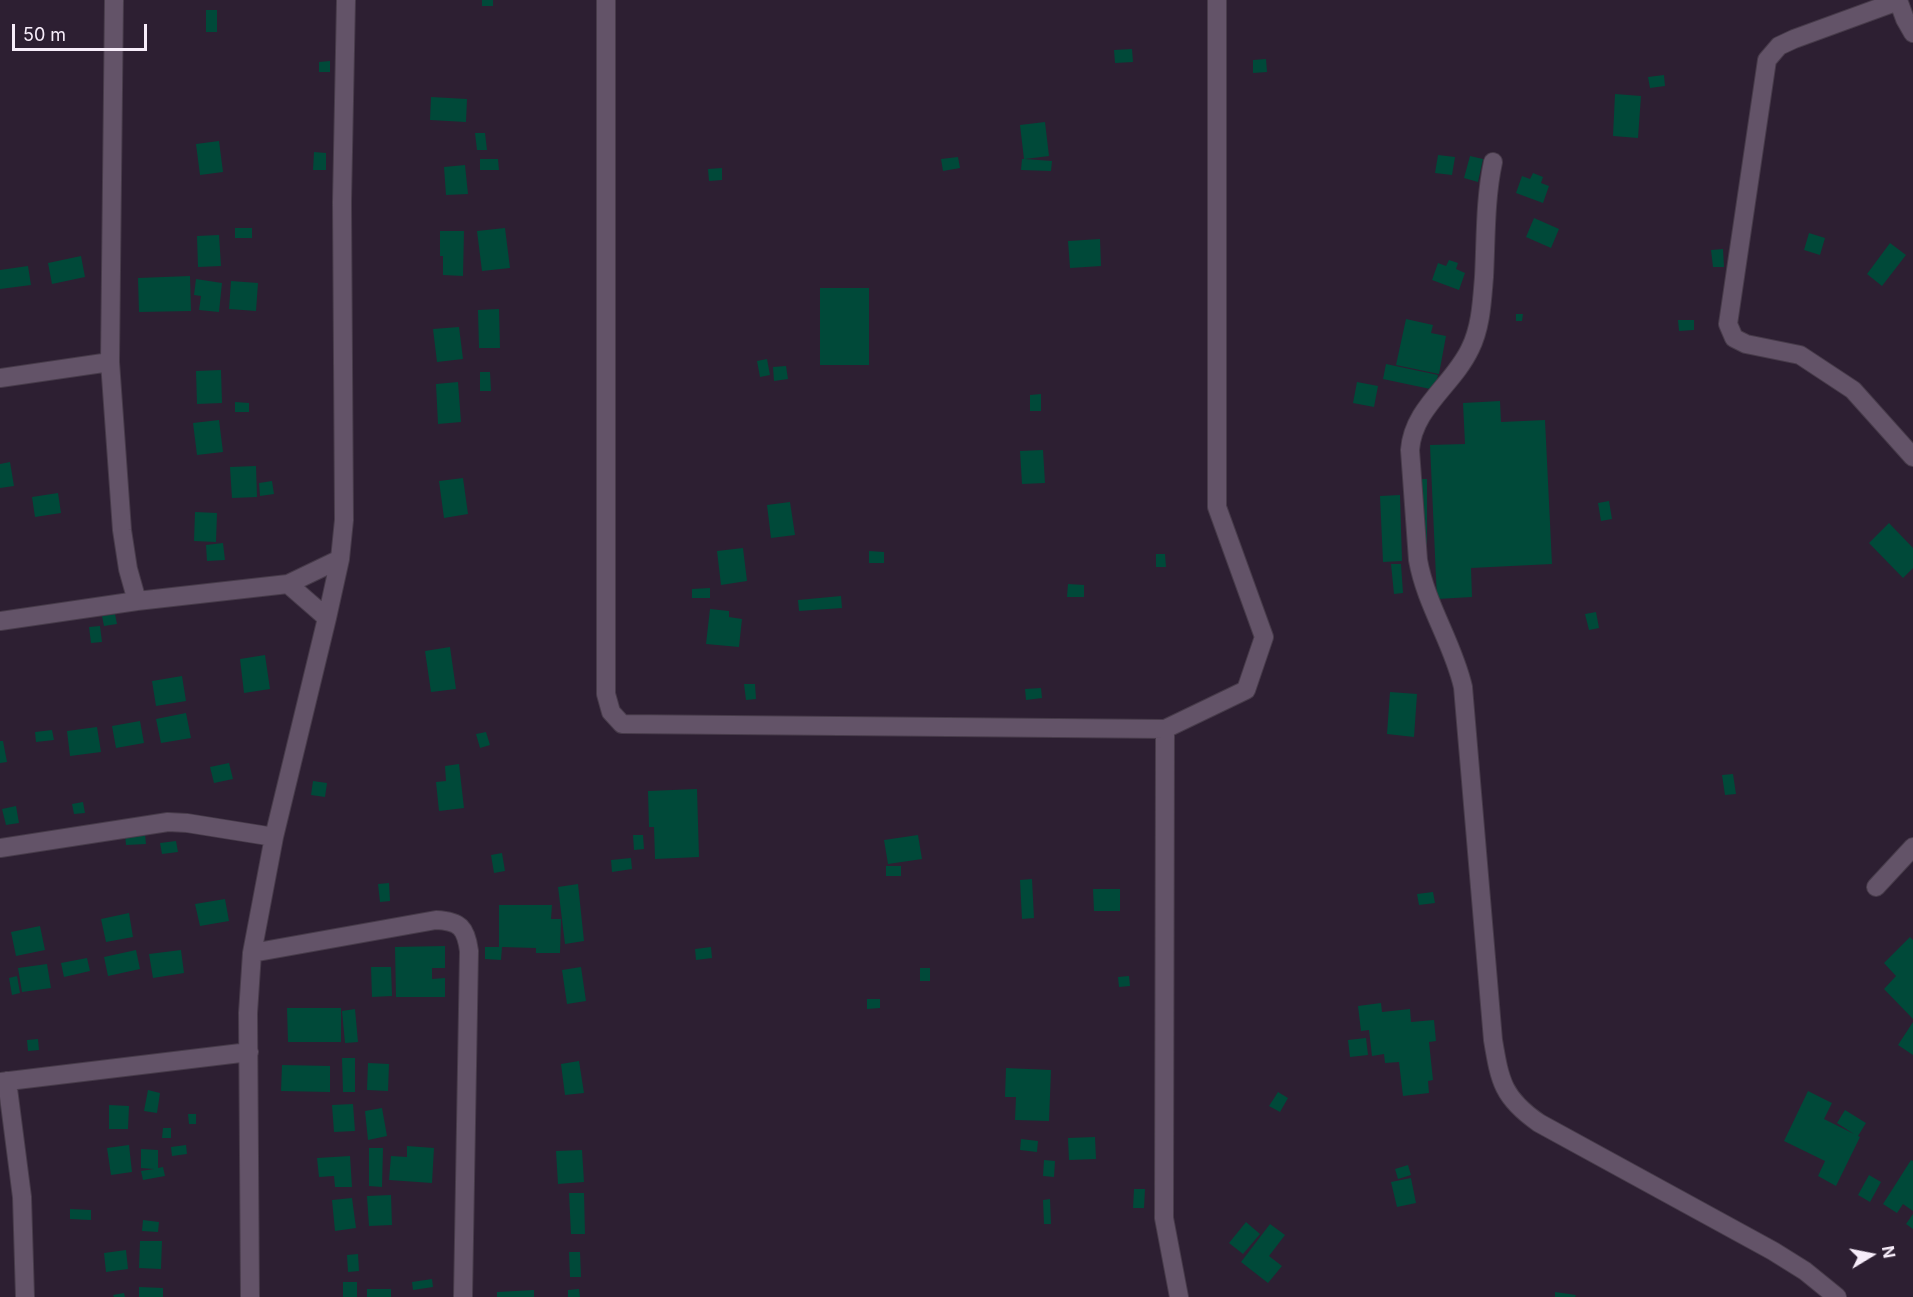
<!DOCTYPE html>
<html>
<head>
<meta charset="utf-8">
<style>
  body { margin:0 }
  #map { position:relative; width:1913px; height:1297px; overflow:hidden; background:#2d1f32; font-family:Inter,sans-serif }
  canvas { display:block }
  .north { position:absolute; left:1841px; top:1225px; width:60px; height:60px; -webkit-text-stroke:4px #2d1f32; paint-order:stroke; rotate:80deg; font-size:16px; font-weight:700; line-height:24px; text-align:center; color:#f7edfa }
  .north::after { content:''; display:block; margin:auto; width:21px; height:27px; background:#f7edfa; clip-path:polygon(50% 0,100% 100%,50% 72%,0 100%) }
  .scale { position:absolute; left:12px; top:24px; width:135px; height:27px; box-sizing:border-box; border:3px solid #f7edfa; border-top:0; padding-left:8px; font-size:18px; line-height:21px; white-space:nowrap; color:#f7edfa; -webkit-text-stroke:4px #2d1f32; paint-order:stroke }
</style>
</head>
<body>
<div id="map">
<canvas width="1913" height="1297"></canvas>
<div class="north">N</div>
<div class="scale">50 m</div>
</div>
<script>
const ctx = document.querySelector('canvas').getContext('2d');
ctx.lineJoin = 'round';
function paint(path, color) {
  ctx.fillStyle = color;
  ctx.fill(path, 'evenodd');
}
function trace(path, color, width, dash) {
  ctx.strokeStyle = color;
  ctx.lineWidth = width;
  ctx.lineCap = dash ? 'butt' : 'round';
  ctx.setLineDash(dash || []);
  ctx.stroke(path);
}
paint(new Path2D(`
  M482,0H493V6H482Z
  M206,10H217V32H206Z
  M1132,49L1133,62L1115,63L1114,50Z
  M1266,59L1267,72L1253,73V60Z
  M330,61V72H319V62Z
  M1664,75L1665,86L1650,88L1648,77Z
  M1615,94L1641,96L1638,138L1613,136Z
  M431,97L467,99L466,122L430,120Z
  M1045,122L1049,156L1025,159L1052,161L1051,171L1021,170L1022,159H1024L1020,125Z
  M475,133H485L487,150H477Z
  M219,141L223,172L200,175L196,144Z
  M314,152L326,153V170H313Z
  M1438,155L1455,157L1452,175L1435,173Z
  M1470,156L1483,159L1478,182L1464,178Z
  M958,157L960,168L943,171L941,159Z
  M480,159H498L499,170H480Z
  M465,165L468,194L446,195L444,167Z
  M722,168V180L709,181L708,169Z
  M1533,173L1543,177L1541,183L1549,186L1543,203L1516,193L1522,176L1530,179Z
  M1534,218L1559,229L1551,248L1526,237Z
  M235,228H252V238H235Z
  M505,228L510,268L482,271L477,231Z
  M440,231H464L463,276L443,275V256H440Z
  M1809,233L1825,238L1820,255L1804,250Z
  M219,235L221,266L198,267L197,236Z
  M1100,239L1101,266L1070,268L1068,241Z
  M1890,243L1906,255L1882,286L1867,274Z
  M1723,249L1724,267H1713L1711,250Z
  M81,256L85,277L52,284L48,263Z
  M1449,260L1458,263L1456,269L1465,273L1459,290L1432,280L1438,263L1446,266Z
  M28,266L31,285L0,289V270Z
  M190,276L191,311L139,312L138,278Z
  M196,279L222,283L219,312L199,310L201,296L194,295Z
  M231,281L258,283L256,311L229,309Z
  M820,288H869V365H820Z
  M499,309L500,348H479L478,310Z
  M1516,314H1523L1522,321H1516Z
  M1406,319L1433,325L1431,333L1446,336L1439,374L1396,365Z
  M1678,320H1694V330L1679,331Z
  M459,327L463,359L437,362L433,329Z
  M767,359L770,375L760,377L757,361Z
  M1386,364L1438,375L1435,390L1383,379Z
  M786,366L788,379L774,381L773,367Z
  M221,370L222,403L197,404L196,371Z
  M480,372H490L491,391H480Z
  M458,382L461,422L438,424L436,384Z
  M1357,382L1378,386L1374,407L1353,403Z
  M1041,394V411H1030V395Z
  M1500,401L1501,422L1545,420L1552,564L1471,568L1472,597L1437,599L1430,445L1465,444L1463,403Z
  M235,402L249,403V412H235Z
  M219,420L223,452L197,455L193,423Z
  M1043,450L1045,483L1022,484L1020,451Z
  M10,462L14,486L0,488V464Z
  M256,466L257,497L232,498L230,467Z
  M463,478L468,514L444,518L439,481Z
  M1418,479H1427V545H1418Z
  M272,481L274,494L260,496L259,483Z
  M58,493L61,513L35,517L32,497Z
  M1400,495L1402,561L1383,562L1380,496Z
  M1609,501L1612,519L1601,521L1598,503Z
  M790,502L795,535L771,538L767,505Z
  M195,512L217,513L216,542L194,541Z
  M1889,523L1913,548V568L1903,578L1869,543Z
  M223,543L225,560L207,561L206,545Z
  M743,548L747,581L721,585L717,551Z
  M869,551L884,552V563H869Z
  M1156,554H1165L1166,567H1156Z
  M1391,564H1401L1403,593L1394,594Z
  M1068,584L1084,585V597H1067Z
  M710,588V598H692V589Z
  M841,596L842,608L799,611L798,600Z
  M710,609L729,611V617L742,619L739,647L706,644Z
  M1596,612L1599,628L1589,630L1585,614Z
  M115,614L117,624L104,626L102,616Z
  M100,626L102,642L91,643L89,627Z
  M450,647L456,689L431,692L425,651Z
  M265,655L270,689L244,693L240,659Z
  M182,676L186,701L156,706L152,681Z
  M744,684H755L756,699L746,700Z
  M1041,688L1042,698L1026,700L1025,689Z
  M1390,692L1417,694L1414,737L1387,734Z
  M186,713L191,738L161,743L156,719Z
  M140,721L144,743L116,748L112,726Z
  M97,727L101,752L70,756L67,731Z
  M52,730L54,740L36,742L35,732Z
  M486,732L490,745L480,748L476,734Z
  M0,741H3L7,762L0,763Z
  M229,763L233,779L214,783L210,767Z
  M459,764L464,808L439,811L436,782L446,781L445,766Z
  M1733,774L1736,794L1725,795L1722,775Z
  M313,781L327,783L325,797L311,795Z
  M697,789L699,857L655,859L654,827H649L648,791Z
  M83,802L85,813L74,814L72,804Z
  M16,806L19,823L6,825L2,809Z
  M125,834H145L146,844L126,845Z
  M633,835H643L644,849L634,850Z
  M918,835L922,859L888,864L884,840Z
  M176,841L178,852L162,854L160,843Z
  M502,853L505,871L494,873L491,855Z
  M631,858L632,869L612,872L611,860Z
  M886,866H901V876H886Z
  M1032,879L1034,918L1022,919L1020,880Z
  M389,883L390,901L380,902L378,884Z
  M578,884L584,941L565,944L558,887Z
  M1093,889H1120V911H1094Z
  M1433,892L1435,903L1419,905L1417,894Z
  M225,899L229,921L200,926L195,904Z
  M499,905H552L551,919H561L560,953H536V948L502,947L501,960L485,959V947H499Z
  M129,913L133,937L106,942L101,919Z
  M40,926L45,950L16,956L11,932Z
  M1910,937L1913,940V1019L1884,989L1896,976L1884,963Z
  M445,946V968H432V979L445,978V997H396L395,947Z
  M711,947L712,958L696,960L695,949Z
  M136,950L140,969L108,976L104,957Z
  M181,950L184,973L153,978L149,954Z
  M87,958L90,971L64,977L61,963Z
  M47,964L51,988L22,992L18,968Z
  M371,967H391L392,996L372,997Z
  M581,967L586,1001L567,1004L562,970Z
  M920,968H930V981H920Z
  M17,976L20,993L12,995L9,978Z
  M1129,976L1130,986L1119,987L1118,977Z
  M867,999H880V1008L867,1009Z
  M1381,1003L1382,1012L1410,1009L1411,1022L1434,1020L1436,1041L1429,1042L1433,1080L1428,1081L1429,1093L1403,1096L1399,1062L1385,1063L1384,1054L1372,1056L1369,1030L1361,1031L1358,1006Z
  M287,1008H341V1042H288Z
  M355,1009L358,1042L345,1043L342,1011Z
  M1913,1022V1055L1898,1045Z
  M1366,1038L1368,1055L1350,1057L1348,1040Z
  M38,1039L39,1050L28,1051L27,1040Z
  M342,1058H355V1092H343Z
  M579,1061L584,1093L565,1095L561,1064Z
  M368,1063L389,1064L388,1091L367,1090Z
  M282,1065L330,1066V1092L281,1091Z
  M1006,1068L1051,1070L1049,1121L1015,1120L1016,1097H1005Z
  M148,1090L160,1093L157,1113L144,1111Z
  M1808,1091L1832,1103L1824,1119L1854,1134L1837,1123L1845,1110L1866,1123L1858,1136L1860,1137L1836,1186L1818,1176L1825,1161L1784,1141Z
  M1278,1092L1288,1098L1280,1112L1269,1106Z
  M353,1104L355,1131L334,1132L332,1105Z
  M109,1105L129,1106L128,1129H109Z
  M382,1108L387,1136L368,1140L365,1111Z
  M188,1114H196V1124H189Z
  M163,1128H171V1138H162Z
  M1095,1137L1096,1159L1069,1160L1068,1138Z
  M1021,1139L1038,1141L1037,1152L1020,1150Z
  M129,1145L132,1172L111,1175L107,1148Z
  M186,1145L187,1154L172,1156L171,1147Z
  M407,1146L434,1148L432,1183L389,1180L391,1156L407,1157Z
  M369,1148H383L382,1187L369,1186Z
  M141,1149L158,1150V1168L163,1167L165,1176L143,1180L141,1171L154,1169L141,1168Z
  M582,1150L584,1182L558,1184L556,1151Z
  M350,1156L352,1187H335L334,1176L319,1177L317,1158Z
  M1044,1160L1055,1161L1054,1177L1043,1176Z
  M1911,1160L1913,1161V1211L1903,1204L1897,1213L1883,1204Z
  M1408,1165L1411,1175L1398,1179L1395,1169Z
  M1869,1175L1881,1182L1870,1202L1858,1195Z
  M1411,1178L1416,1203L1397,1207L1391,1182Z
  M1134,1189H1145L1144,1208H1133Z
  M569,1193H584L585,1234H571Z
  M391,1195L392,1225L369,1226L367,1196Z
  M352,1198L356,1228L335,1231L332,1200Z
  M1050,1199L1051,1224H1044L1043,1200Z
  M70,1209L91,1210V1220L70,1219Z
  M1913,1214V1229L1906,1224Z
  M143,1220L159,1222L158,1232L142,1231Z
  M1246,1222L1260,1234L1243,1254L1229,1243Z
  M1270,1224L1285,1235L1269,1256L1282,1266L1268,1283L1241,1262Z
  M140,1241H162L161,1269L139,1268Z
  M126,1250L128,1269L106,1272L104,1253Z
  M569,1252H580L581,1277H570Z
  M358,1254L359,1271L348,1272L347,1255Z
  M432,1279L433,1287L413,1290L412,1282Z
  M343,1282H357V1297H343Z
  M139,1287L163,1288V1297H139Z
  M367,1289H391V1297H367Z
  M579,1289L580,1297H568V1290Z
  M534,1290V1297H497V1292Z
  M1555,1292L1576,1295L1575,1297H1555Z
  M124,1293L125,1297H114L113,1295Z`), '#004939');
const minor = new Path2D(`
  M114,0L110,362L122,530L128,569L137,601
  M606,0V694L611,712L622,724L1165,729
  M1898,0L1905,19L1913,33
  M1898,1L1794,39L1779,46L1767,60L1728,324L1734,338L1746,344L1800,355L1853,390L1913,457
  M1493,162C1485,199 1486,239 1484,277C1482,301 1481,327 1470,349C1453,385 1413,408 1410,450L1418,560C1426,605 1453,643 1463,687L1493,1040C1500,1082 1503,1098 1539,1123L1773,1251L1805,1271L1837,1297
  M0,378L110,362
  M288,584L340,559
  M0,621L137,601L288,584L327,618
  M0,848L168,822L187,823L274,837
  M1876,887L1913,847
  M252,953L436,920C460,921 466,928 469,951L463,1297
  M7,1081L22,1197L25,1297
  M0,1082L249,1052
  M250,1297L248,1013L252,953L274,837L327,618L340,559L344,520L342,202L346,0
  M1179,1297L1164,1218L1165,729L1246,690L1264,637L1217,507V0`);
trace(minor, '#473b4a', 20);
trace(minor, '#635368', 18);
</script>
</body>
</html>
